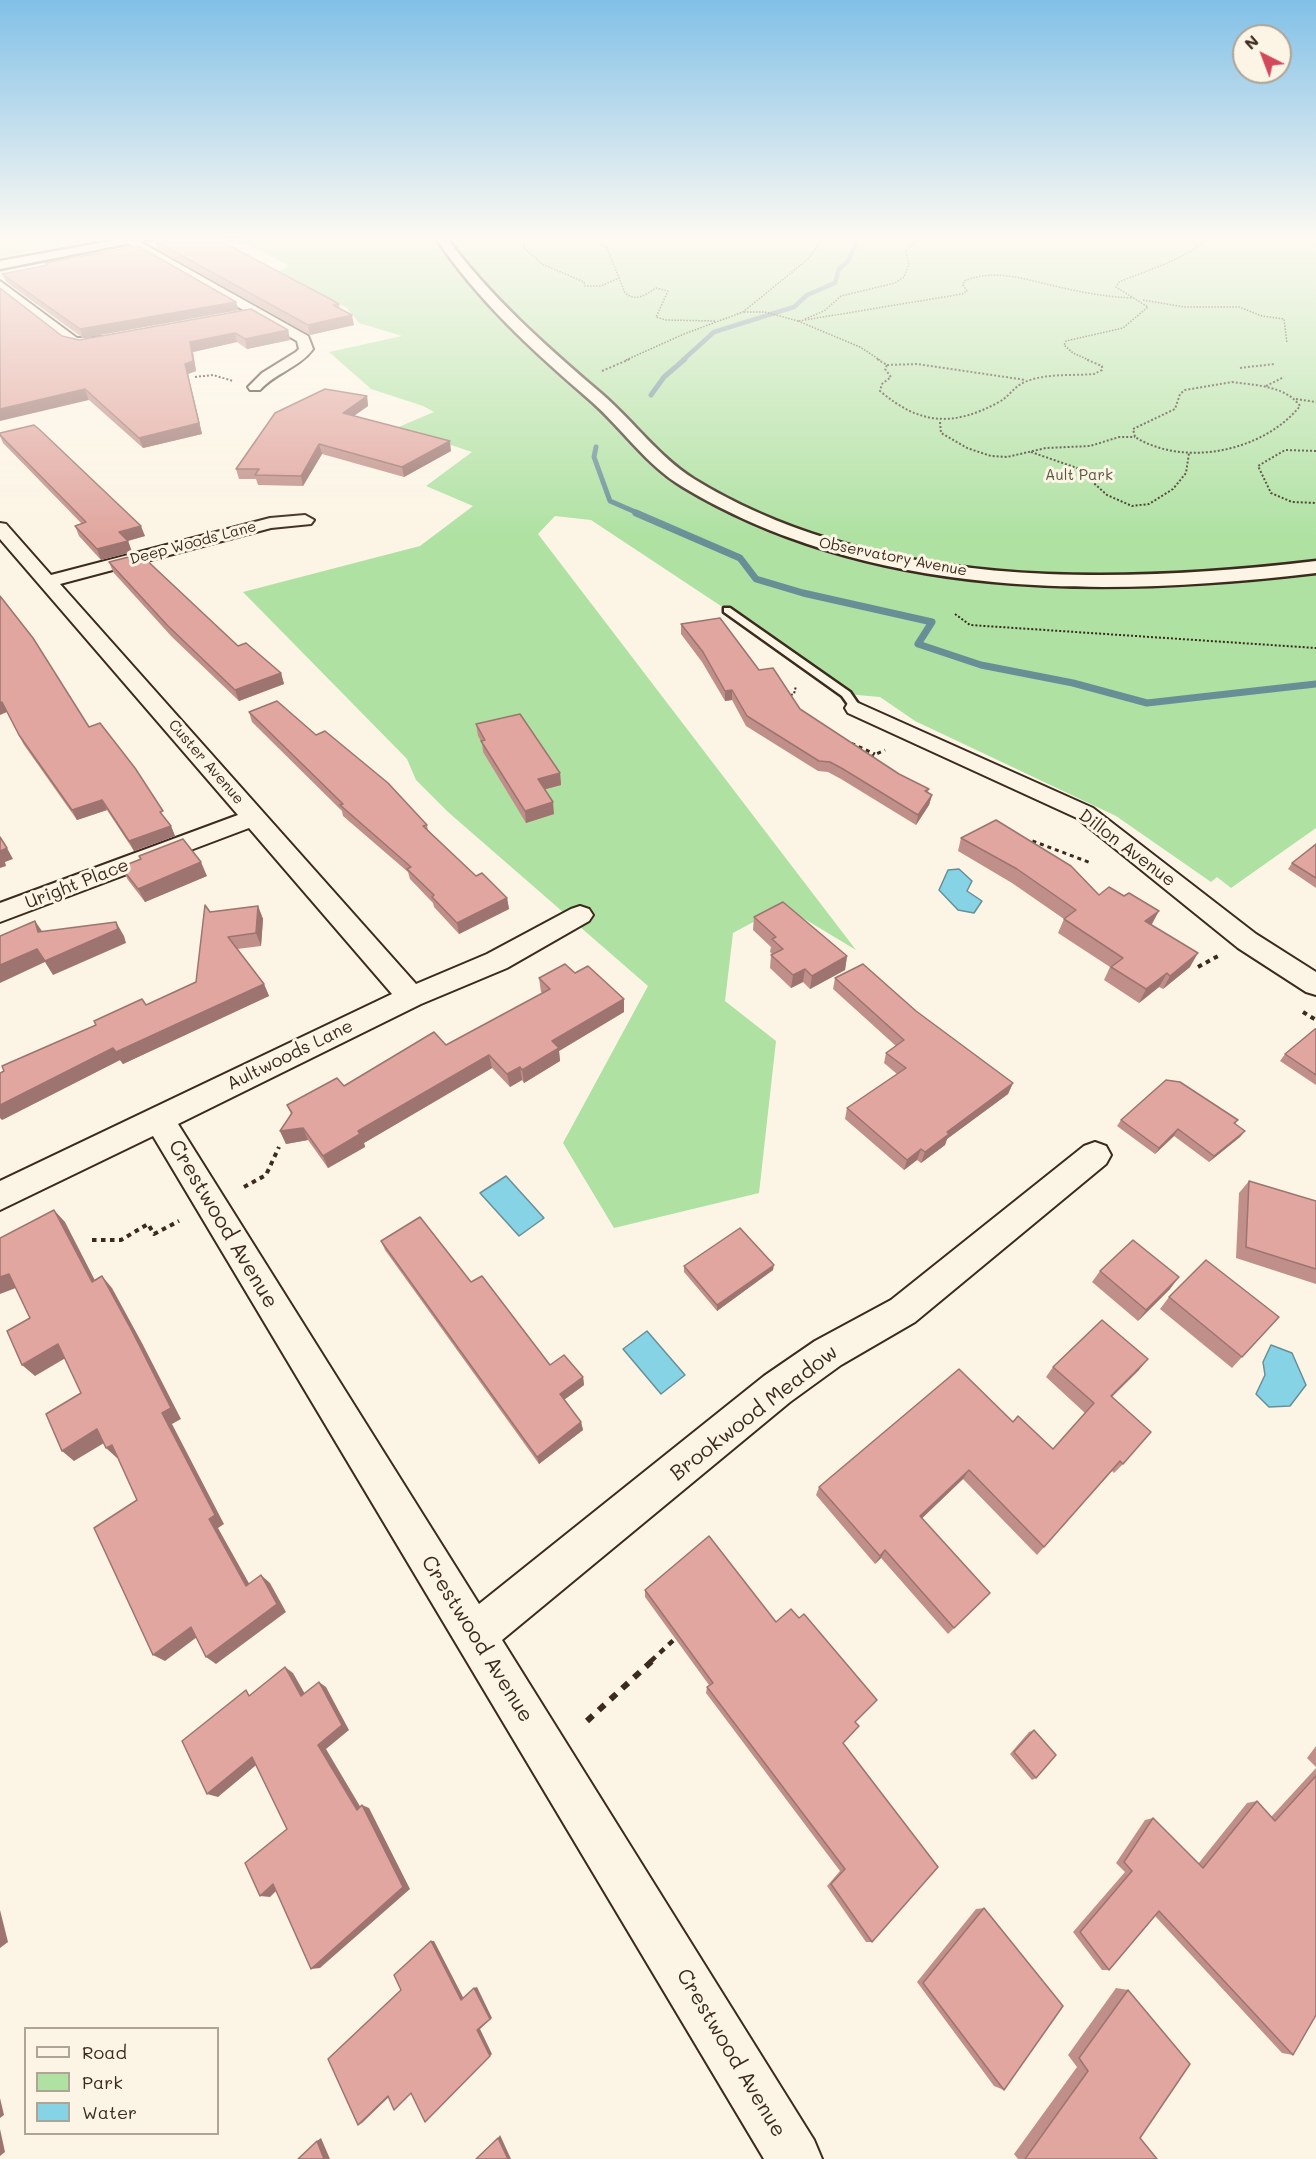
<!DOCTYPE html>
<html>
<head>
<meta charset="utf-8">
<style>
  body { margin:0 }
  #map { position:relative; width:1316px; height:2159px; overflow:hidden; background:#fcf5e5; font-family:Mali,sans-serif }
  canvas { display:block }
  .legend { position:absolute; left:24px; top:2027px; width:195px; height:108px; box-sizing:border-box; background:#fcf5e5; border:2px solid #afa495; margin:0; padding:8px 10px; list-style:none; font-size:18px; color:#3b2a1e }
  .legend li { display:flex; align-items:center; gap:12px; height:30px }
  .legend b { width:30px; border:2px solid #afa495 }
  .north { position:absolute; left:1232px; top:24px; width:60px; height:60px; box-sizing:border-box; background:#fcf5e5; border:2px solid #afa495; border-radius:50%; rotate:318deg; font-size:16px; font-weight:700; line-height:24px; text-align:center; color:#3b2a1e }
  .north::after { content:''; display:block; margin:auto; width:21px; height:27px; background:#d1495b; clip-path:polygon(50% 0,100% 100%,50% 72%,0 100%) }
</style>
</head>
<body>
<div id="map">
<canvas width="1316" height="2159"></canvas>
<ul class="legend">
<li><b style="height:8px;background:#fcf5e5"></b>Road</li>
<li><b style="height:16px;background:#aee1a2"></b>Park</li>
<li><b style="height:16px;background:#86d3e6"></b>Water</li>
</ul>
<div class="north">N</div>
</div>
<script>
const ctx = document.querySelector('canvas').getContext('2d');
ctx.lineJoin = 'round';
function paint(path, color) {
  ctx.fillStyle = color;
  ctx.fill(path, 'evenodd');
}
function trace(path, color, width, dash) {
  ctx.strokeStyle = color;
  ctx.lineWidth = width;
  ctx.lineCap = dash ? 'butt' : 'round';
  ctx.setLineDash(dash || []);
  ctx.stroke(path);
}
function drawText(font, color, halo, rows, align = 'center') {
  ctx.font = font + ' Mali,sans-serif';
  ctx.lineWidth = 6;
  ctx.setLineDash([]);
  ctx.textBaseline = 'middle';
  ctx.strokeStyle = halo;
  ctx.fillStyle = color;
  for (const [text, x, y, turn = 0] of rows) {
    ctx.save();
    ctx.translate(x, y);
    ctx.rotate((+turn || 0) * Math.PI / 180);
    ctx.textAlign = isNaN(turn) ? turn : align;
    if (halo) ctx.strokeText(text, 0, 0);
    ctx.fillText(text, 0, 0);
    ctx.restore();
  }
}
paint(new Path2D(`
  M0,237H108L0,257Z
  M235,237H1316V828L1231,888L1217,877L1211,882L1116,816L915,721L880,697L846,694L727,610L591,520L555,516L538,534L856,950L783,906L733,933L725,1001L776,1041L759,1193L614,1228L563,1143L648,986L448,812L416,780L407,759L243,592L420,546L473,506L426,486L472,452L427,437L358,444L434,412L423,406L371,389L329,352L402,336L359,323L346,307L292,286L278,272L289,266Z`), '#aee1a2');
const water = new Path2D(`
  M959,869L972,881L967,891L982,901L974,913L958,910L939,890L948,870Z
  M506,1176L544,1218L519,1236L480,1193Z
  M647,1331L685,1375L661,1394L623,1349Z
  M1271,1345L1292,1353L1306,1385L1290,1406L1269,1407L1256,1394L1265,1375L1263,1362Z`);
paint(water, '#86d3e6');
trace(water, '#688f96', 1.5);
trace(new Path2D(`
  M683,360L714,332L794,307L807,295L835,283L839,269L848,261L859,237`), '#688f96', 4.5);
trace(new Path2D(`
  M651,395L664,377L685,359
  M596,447L594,457L610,501L640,514`), '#688f96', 5);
trace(new Path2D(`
  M636,513L740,558L756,579L803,593L932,622L918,644L981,665L1073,683L1147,703L1316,684`), '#688f96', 7);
const service = new Path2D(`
  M724,608H730L850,692L861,708L860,710H852L842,696L724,612Z`);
const minor = new Path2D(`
  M127,239H135L308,336L313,349C299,368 275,373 260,390H250L248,387L262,373L296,352L299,349L297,341L127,243Z
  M0,281L77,338L106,337L112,341C103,350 79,349 67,344C47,333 19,306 0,291Z
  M305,515L314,520L311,524L271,528L60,584L416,984L487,954L571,909L580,906L589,909L593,915L589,921L507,968L421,1004L178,1124L479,1604L764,1376L815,1341L891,1300L1084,1146L1095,1142L1106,1146L1111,1155L1106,1164L915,1322L841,1365L790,1402L502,1640L814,2140L822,2159H764L153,1136L0,1210V1181L392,994L249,828L0,922V903L238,815L0,539V523L6,524L51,575L270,518Z
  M856,702L1093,808L1256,934L1316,972V995L1306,992L1238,948L1077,818L848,713L845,708L848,703Z`);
const tertiary = new Path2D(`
  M134,237H161L0,269V261Z
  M435,237H446C491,298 546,346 603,395C634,422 659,457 694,479C875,590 1113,585 1316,561V573C1105,598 871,600 683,487C647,466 622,428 591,401C533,351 478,301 435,237Z`);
trace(service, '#3b2a1e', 5);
trace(minor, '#3b2a1e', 4);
trace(tertiary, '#3b2a1e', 5);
trace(new Path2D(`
  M524,237V248L542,264L584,282L585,286H601L619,278
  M591,237L607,248L625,293C637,302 645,295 656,288L668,291L656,317L666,320L716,321
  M0,239L10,238
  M1143,300L1184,307H1239L1262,316L1284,319L1287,343
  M744,312H765L798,321
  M805,319L824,311L841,296L895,283L904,277L909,264L905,251L921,237
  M798,321L860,347L880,360
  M799,321L962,294L967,291L963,285L964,281C996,268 1027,280 1059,287C1084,293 1108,297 1133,298
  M626,360L684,334L743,312L808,259L824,237
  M1089,360L1073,353L1064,345L1066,341L1123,328L1148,307L1116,287L1119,282C1145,271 1190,258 1208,237`), '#3b2a1e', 1.5, [1.5, 1.5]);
trace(new Path2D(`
  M877,359L887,365L885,369L891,377L882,384L880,391C920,425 953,427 999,402C1009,397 1014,386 1025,382C1045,373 1072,376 1094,374L1102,370V366L1085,359
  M887,365L917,364L1026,380
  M1240,368L1274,364
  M602,371L630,359
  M195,377L213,375L233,381
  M1232,382C1255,385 1286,386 1300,406C1264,451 1185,468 1135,437L1133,429L1175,409L1180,394L1185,390Z
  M1266,386L1284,377
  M1296,399L1316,402
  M940,422L941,433L967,448L991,456L1007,457L1046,448L1090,446L1119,437H1135
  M1316,451L1285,450L1258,466L1271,493L1292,502L1316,503
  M1031,452L1077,468L1107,495L1132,506L1149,504L1173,489L1186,473L1189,453
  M955,614L970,625L1316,648
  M787,696L794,694L796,686`), '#3b2a1e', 2, [2, 2]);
trace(new Path2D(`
  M844,740L875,754
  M870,757L885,750
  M1025,842L1030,840L1091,863`), '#3b2a1e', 3, [4, 4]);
trace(new Path2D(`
  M1198,967L1218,956
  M1303,1012L1316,1020
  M244,1187L266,1175L279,1147
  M92,1240H121L148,1224L154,1234L179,1221`), '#3b2a1e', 4, [4.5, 4.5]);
trace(new Path2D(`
  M651,1661L679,1635`), '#3b2a1e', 4.5, [6, 6]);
trace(new Path2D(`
  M587,1721L653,1660`), '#3b2a1e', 6, [8, 8]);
paint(service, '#fcf5e5');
paint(minor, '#fcf5e5');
paint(tertiary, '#fcf5e5');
paint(new Path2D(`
  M155,241L339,304L340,309L354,325L310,335L158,250Z
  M45,263L239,310L83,338L6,282L2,274L46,265Z
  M288,330L290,340L247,349L237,342L193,352L196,371L188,374L202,434L143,448L89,400L62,336L79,340Z
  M367,396L368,406L354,416L451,451L404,477L322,454L303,486L258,485L256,479H239L236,469Z
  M0,433L145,536L128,541L132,552L101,560L79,536L75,526L82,524L3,443L0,436Z
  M109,562L238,646L281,673L284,684L239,701L172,637L113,572Z
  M0,596L89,727L171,826L175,836L134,851L107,810L77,820L24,745L7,712Z
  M681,624L759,670L800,709L899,774L929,789L928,792L932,795L929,805L916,825L841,779L828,772L818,771L746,726L732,700L725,701L702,662L681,634Z
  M249,712L316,735L427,825L428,830L476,876L507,898L509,909L459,934L434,907L433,903L410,879L408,872L343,816L342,811L252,722Z
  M476,724L560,773L561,785L545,789L554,814L526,823L483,752L482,743L478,736Z
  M961,838L1099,895L1152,924L1151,925L1190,967L1163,989L1159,987L1139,1003L1104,980L1110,967L1058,933L1064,919L1012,883L958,851Z
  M1316,844V888L1288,869L1292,863Z
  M121,867L207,876L145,902L128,880Z
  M258,906L263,919L261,946L237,949L264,984L269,996L123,1064L120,1060L2,1120L146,1005L196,982L210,912Z
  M754,917L847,956L845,970L810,989L803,982L791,988L770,968L771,955L772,954L770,952L771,947L753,930Z
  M575,973L624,999V1012L559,1051L560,1061L524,1083L522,1080L510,1087L492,1068L364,1143L365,1147L328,1168L308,1140L286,1144L280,1131L291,1114L287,1105L344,1086L446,1045L542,993L541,992L539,978Z
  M835,978L916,1011L1013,1083L1008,1094L947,1139L945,1145L921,1163L917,1160L904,1170L845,1119L847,1108L897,1074L884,1063L886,1053L896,1046L833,989Z
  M1316,1029V1085L1280,1061L1285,1054Z
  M1121,1120H1238L1235,1124L1245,1131L1240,1137L1209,1162L1174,1136L1155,1154L1117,1126Z
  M1249,1181L1316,1201V1284L1236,1258L1239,1193Z
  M381,1241L471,1282L550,1365L583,1377L584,1385L564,1400L581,1422L583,1430L539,1464L385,1250Z
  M684,1266L773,1270L717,1311L684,1272Z
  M1100,1271L1170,1289L1138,1321L1092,1282Z
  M1169,1297L1242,1357L1232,1368L1160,1309Z
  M1053,1367L1139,1370L1112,1397L1123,1464L1114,1473L1112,1471L1037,1555L963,1479L922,1518L990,1593L948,1634L881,1558L875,1564L816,1495L819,1487L1013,1422L1053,1449L1085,1413L1046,1377Z
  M645,1590L776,1622L856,1722L843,1743L872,1942H866L827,1886L840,1871L706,1693L707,1687L709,1685L645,1597Z
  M1034,1730L1036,1778L1032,1780L1010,1754L1029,1732Z
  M1316,1746V1767L1307,1758Z
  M1316,1768V2015L1293,2055L1282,2053L1155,1916L1109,1970H1102L1073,1932L1125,1872L1116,1863L1145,1820L1153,1818L1198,1864L1247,1803L1257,1801L1271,1817Z
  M984,1908L1004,2090L994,2086L917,1982L976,1909Z
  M1116,1988L1128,1990L1140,2138L1157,2159H1018L1014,2154L1077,2067L1068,2055Z`), '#c18f89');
paint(new Path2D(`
  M236,302L239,310L83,338L80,329Z
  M352,315L354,325L310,335L308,325Z
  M288,330L290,340L247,349L245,339Z
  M235,333L237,342L193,352L196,371L188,374L202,434L143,448L139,438L185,364L190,342Z
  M85,389L89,400L0,421V409Z
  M367,396L368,406L345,422L343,413Z
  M450,441L451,451L404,477L402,467Z
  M319,444L322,454L303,486L301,476Z
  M141,526L145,536L123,542L119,532Z
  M128,541L132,552L101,560L97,549Z
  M281,673L284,684L239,701L235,690Z
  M732,690V700L725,701V691Z
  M2,702L7,712L0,715V703Z
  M560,773L561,785L539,791L538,779Z
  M932,795L929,805L916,825L918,815Z
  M102,800L107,810L77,820L72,810Z
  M553,802L554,814L526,823L525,811Z
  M171,826L175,836L134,851L129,841Z
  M7,848L13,859L5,862L6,866L0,868V851Z
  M201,862L207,876L145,902L138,889Z
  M507,898L509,909L459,934L457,923Z
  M258,906L263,919L261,946L256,933Z
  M1159,911L1152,924L1138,935L1145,921Z
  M35,921L44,934L38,932Z
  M116,922L124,936L126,943L53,975L45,962L0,983V965L37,949Z
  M1198,953L1190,967L1163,989L1170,976Z
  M847,956L845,970L810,989L812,976Z
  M805,969L803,982L791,988L793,975Z
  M1167,973L1159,987L1139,1003L1146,989Z
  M264,984L269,996L123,1064L120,1060L2,1120L0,1118V1105L113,1048Z
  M624,999V1012L559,1051L560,1061L524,1083L522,1070L552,1041Z
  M489,1055L492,1068L364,1143L365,1147L328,1168L323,1156L358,1131Z
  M520,1067L522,1080L510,1087L507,1074Z
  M1013,1083L1008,1094L947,1139L945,1145L921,1163L925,1152L947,1132Z
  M303,1128L308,1140L286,1144L280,1131Z
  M1178,1129L1174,1136L1155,1154L1159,1148Z
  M1245,1131L1240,1137L1209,1162L1214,1156Z
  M921,1149L917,1160L904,1170L907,1160Z
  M54,1210L65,1222L102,1294L92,1282Z
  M774,1265L773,1270L717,1311V1305Z
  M9,1274L21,1286L0,1294V1277Z
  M102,1276L112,1288L142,1343L181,1419L172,1424L224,1524L218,1528L255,1594L246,1586L209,1519Z
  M1179,1277L1170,1289L1138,1321L1146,1310Z
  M58,1344L69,1356L35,1376L22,1365Z
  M1148,1359L1139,1370L1102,1406L1111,1396Z
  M583,1377L584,1385L561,1402L560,1394Z
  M581,1422L583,1430L539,1464L537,1457Z
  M97,1429L109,1440L74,1461L62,1451Z
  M112,1445L123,1455L117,1458L106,1448Z
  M969,1470L963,1479L915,1525L920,1516Z
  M885,1550L881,1558L875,1564L880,1556Z
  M261,1575L270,1583L286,1612L216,1664L206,1657Z
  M191,1627L201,1634L165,1661L153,1655Z
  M285,1667L293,1673L309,1701L301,1696Z
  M319,1682L326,1687L349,1730L326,1749L364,1813L357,1810L318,1745Z
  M252,1757L261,1761L218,1797L207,1794Z
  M362,1805L369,1808L410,1889L320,1968L311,1969Z
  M273,1884L282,1885L270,1897L260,1896Z
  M0,1910L8,1942L0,1948Z
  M431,1941H434L464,1999L461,2000Z
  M477,1987L492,2018L480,2029L492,2054L425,2122L477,2030L474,1988Z
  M392,2094L362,2123L358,2125L388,2096Z
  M0,2098L4,2115L0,2118Z
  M0,2129L5,2152L0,2156Z
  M500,2135L511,2159H508L498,2138Z
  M321,2138L330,2159H324L317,2141Z`), '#9d746f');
const building = new Path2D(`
  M179,237H213L334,301L339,304L333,305L352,315L308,325L155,241Z
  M138,246L236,302L80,329L2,274L48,265L45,263Z
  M0,288L62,336L79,340L251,309L288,330L245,339L235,333L190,342L193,361L185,364L199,423L139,438L85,389L0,409Z
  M325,389L367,396L343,413L450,441L402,467L319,444L301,476L255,475L259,469H236L275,413Z
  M34,425L40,430L141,526L119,532L128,541L97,549L75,526L86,522L0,435V433Z
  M140,554L238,646L246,643L281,673L235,690L168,626L109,562Z
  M0,596L33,638L89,727L100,723L135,768L163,811L160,812L171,826L129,841L102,800L72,810L19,735L2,702L0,703Z
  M720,618L759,670L773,668L800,709L899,774L929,789L925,791L932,795L918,815L843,769L830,762L819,761L747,716L732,690L725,691L703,652L681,624Z
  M277,701L316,735L325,731L388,783L427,825L423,826L476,876L482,873L507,898L457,923L432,897L434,895L407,869L411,867L340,805L343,804L249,712Z
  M520,714L560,773L538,779L553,802L525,811L481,741L485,740L476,724Z
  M996,820L1071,866L1099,895L1109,887L1124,896L1129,893L1159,911L1145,921L1198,953L1170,976L1167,973L1146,989L1111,967L1123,958L1064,919L1076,910L1017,869L961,838Z
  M0,837L7,848L0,851Z
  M183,839L201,862L138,889L121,867L141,859L139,856Z
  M1316,844V878L1292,863Z
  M783,902L847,956L812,976L805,969L793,975L771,955L783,949L772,939L776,937L754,917Z
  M205,905L210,912L258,906L256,933L228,937L264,984L116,1052L113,1048L0,1105V1073L4,1071L2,1066L96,1025L94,1021L142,999L146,1005L196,982Z
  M35,921L38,932L116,922L118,929L45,961L37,949L0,965V936Z
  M565,964L575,973L588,966L624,999L552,1041L559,1048L522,1070L520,1067L507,1074L489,1055L358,1131L360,1134L323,1156L303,1128L280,1131L292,1113L287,1105L337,1078L344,1086L434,1032L446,1045L550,989L539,978Z
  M863,964L916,1011L1013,1083L947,1132L949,1134L925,1152L921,1149L907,1160L847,1108L906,1068L886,1053L904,1040L835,978Z
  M1315,1029H1316V1075L1285,1054Z
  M1166,1080L1180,1082L1238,1120L1234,1123L1245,1131L1214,1156L1178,1129L1159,1148L1121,1120Z
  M1249,1181L1316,1201V1269L1246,1247Z
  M54,1210L92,1282L102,1276L132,1331L171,1408L162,1413L215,1515L209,1519L246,1586L261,1575L277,1604L206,1657L191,1627L153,1655L94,1528L137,1500L112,1445L106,1448L97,1429L62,1451L46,1414L81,1393L58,1344L22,1365L7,1331L30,1318L9,1274L0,1277V1238Z
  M420,1217L471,1282L482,1276L550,1365L564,1355L583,1377L560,1394L581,1422L537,1457L381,1241Z
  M740,1228L774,1265L717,1305L684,1266Z
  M1133,1240L1179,1277L1146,1310L1100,1271Z
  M1206,1260L1279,1317L1242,1357L1169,1297Z
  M1102,1320L1148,1359L1111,1396L1151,1432L1123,1464L1120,1461L1044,1547L969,1470L920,1516L990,1593L954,1628L885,1550L880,1556L819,1487L959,1369L1013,1422L1018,1416L1053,1449L1094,1403L1053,1367Z
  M709,1536L776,1622L791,1609L799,1618L804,1614L877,1700L855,1722L859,1726L843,1743L938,1867L872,1942L831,1884L845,1869L707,1687L713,1683L645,1590Z
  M285,1667L301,1696L319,1682L342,1725L318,1745L357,1810L362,1805L403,1887L311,1969L273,1884L260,1896L245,1863L287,1829L252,1757L207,1794L182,1741L246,1690L249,1696Z
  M1034,1730L1056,1755L1036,1778L1014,1752Z
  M1316,1776V2015L1293,2055L1159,1911L1109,1970L1080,1932L1132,1871L1124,1862L1153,1818L1203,1868L1257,1801L1275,1821Z
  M984,1908L1063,2006L1004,2090L923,1983Z
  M431,1941L461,2000L474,1988L490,2019L477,2030L490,2056L425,2122L411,2093L394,2110L388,2096L358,2125L328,2059L401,1990L394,1975Z
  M1128,1990L1190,2064L1140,2138L1157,2159H1025L1088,2071L1079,2058Z
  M498,2138L508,2159H476Z
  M317,2141L324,2159H298Z`);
paint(building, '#e0a69f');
trace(building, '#9d746f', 1.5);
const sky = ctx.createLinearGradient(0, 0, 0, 540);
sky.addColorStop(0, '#81c0e7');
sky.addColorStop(0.44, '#fefaf3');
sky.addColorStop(1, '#fefaf300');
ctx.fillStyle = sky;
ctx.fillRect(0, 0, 1316, 540);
drawText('15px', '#58583f', '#fcf5e5', [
  ["Ault Park",1079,475]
]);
drawText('15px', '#3b2a1e', '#fcf5e5', [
  ["Deep Woods Lane",193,543,-15],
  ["Observatory Avenue",893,557,11],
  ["Custer Avenue",206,762,49]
]);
drawText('18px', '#3b2a1e', '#fcf5e5', [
  ["Dillon Avenue",1127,848,37],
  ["Uright Place",77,884,-21],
  ["Aultwoods Lane",290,1055,-26]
]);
drawText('21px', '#3b2a1e', '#fcf5e5', [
  ["Crestwood Avenue",223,1224,59],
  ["Brookwood Meadow",754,1413,-38],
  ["Crestwood Avenue",477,1639,58],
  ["Crestwood Avenue",731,2053,59]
]);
</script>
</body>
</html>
